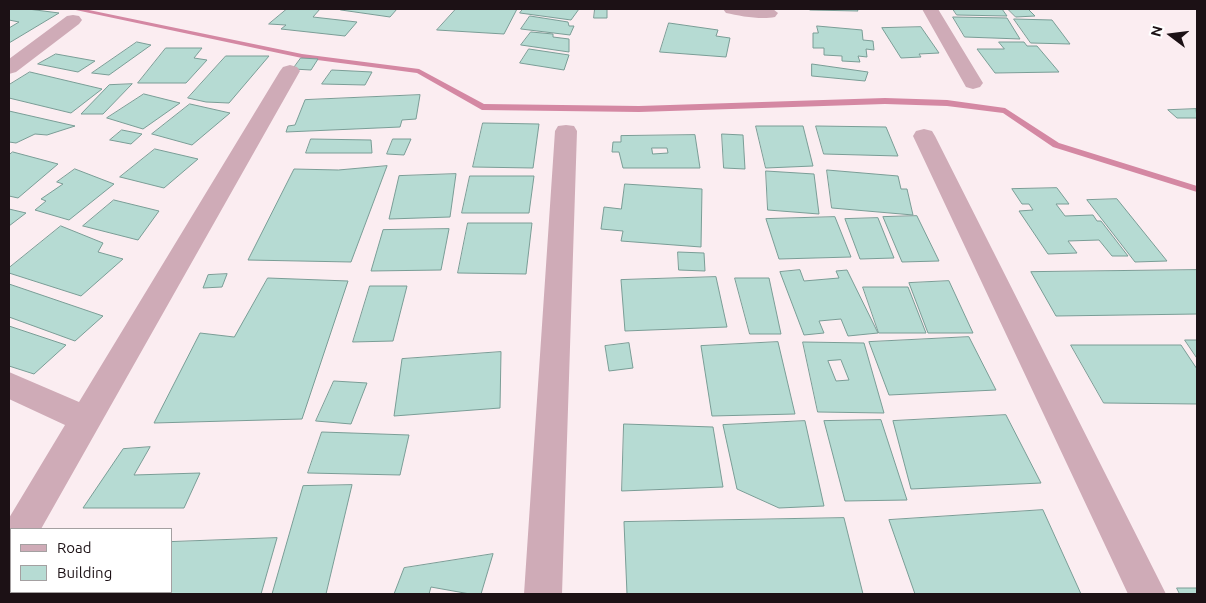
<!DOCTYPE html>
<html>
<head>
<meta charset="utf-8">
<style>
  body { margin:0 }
  #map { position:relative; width:1206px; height:603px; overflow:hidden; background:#fbedf1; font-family:Ubuntu,sans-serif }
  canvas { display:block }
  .frame { position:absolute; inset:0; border:10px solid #1c1115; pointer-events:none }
  .legend { position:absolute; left:10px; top:528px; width:162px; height:65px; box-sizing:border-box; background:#fff; border:1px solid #a4a0a1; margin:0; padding:6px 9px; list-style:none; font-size:15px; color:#1c1115 }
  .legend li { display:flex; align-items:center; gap:10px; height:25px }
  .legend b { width:25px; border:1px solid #a4a0a1 }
  .north { position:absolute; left:1146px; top:10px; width:50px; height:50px; -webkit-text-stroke:4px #fff; paint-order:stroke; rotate:285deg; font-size:14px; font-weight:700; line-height:20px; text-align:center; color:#1c1115 }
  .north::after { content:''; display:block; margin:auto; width:18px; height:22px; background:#1c1115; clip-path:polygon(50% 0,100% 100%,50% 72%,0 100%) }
</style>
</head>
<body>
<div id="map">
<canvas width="1206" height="603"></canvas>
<div class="frame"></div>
<ul class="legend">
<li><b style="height:6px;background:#cfabb7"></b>Road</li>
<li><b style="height:14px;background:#b6dbd3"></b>Building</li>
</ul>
<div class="north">N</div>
</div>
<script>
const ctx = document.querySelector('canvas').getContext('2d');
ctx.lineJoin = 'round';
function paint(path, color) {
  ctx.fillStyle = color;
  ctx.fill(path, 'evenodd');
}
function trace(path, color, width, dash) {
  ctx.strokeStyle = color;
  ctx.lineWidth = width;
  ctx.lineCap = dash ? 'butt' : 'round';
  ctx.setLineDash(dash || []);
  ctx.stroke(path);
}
paint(new Path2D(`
  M71,9H84L302,54L419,69L484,104L639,106L885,98L947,100L1005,108L1059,143L1197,186V192L1053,147L1003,113L947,106L885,104L639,112L482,110L417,73L302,58Z`), '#d488a3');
const building = new Path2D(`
  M9,9H28L59,13L9,43V28L19,22L9,20Z
  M287,9H320L313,17L357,22L345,36L281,29L286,25L269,24Z
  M342,9H397L390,17L341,10Z
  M456,9H517L504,34L437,30Z
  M523,9H579L571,20L520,13Z
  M595,9H607V18H594Z
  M810,9H857L858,11L810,10Z
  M953,9H1002L1007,16L957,15Z
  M1008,9H1028L1035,16L1016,17Z
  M530,16L568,22L569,26H574L570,35L521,29Z
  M953,17L1007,18L1020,39L965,37Z
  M1014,19L1052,20L1070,44L1031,43Z
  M669,23L718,30L716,36L730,38L726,57L660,52Z
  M817,26L862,30L863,40L873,41L874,50L866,49L867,57L858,56L860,62L842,61V56L824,55V48H813V33H818Z
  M921,27L939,53L919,54L921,57L901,58L882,28Z
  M531,32L553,34V37L569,39V52L521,45Z
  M137,42L151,45L109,75L92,73Z
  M999,42H1024L1027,46H1037L1059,72L995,73L977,49H1004Z
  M166,48H202L194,58L207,60L186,83H138Z
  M529,49L569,55L564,70L520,63Z
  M56,54L95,61L78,72L38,64Z
  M226,56H269L229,103L206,102L188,98Z
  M301,58L318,59L311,70L293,69Z
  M812,64L868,72L865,81L812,76Z
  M332,70L372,72L365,85L322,84Z
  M30,72L102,89L71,113L9,98V85Z
  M132,84L103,114H81L109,85Z
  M144,94L180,103L143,129L107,118Z
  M420,95L416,119L402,120L400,127L286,132L288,126L295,125L305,100Z
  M190,104L230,113L192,145L152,134Z
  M1196,109L1197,118H1177L1168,110Z
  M9,111L75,126L47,135L35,134L16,143L9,142Z
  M483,123L539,124L533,168L473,167Z
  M756,126H803L813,166L766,168Z
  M816,126L886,127L898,156L824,154Z
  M122,130L142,134L131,144L110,140Z
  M722,134L743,135L745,169L724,168Z
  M695,135L700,168H623L619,152H612L613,142H621V136ZM652,148H667L668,153L653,154Z
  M311,139L371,140L372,153H306Z
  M393,139H411L404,155L387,154Z
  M155,149L198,159L164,188L120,177Z
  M13,152L58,164L18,198L9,196V155Z
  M387,166L351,262L248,260L294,169L338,170Z
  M75,169L114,184L69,220L35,210L46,201L41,199L63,184L57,182Z
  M827,170L898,176L901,189H907L913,215L832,208Z
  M766,171L814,174L819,214L768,210Z
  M456,174L450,217L389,219L399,176Z
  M470,176H534L529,213H462Z
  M625,184L702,189L701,247L621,241L623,231L601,229L604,207L621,209Z
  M1057,188L1069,204H1056L1065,216L1093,215L1097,221H1101L1128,256H1112L1099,240L1068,241L1077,253L1048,254L1019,211L1033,210L1029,204H1022L1012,189Z
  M1117,199L1167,261L1135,262L1087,200Z
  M114,200L159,211L138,240L83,226Z
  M9,209L26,213L9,226Z
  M917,216L939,261L902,262L883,217Z
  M835,217L851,257L779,259L766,219Z
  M878,218L894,258L860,259L845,219Z
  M468,223H532L526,274L458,273Z
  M61,226L103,243L98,252L123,259L81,296L9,273V268Z
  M449,229L441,270L371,271L383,230Z
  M678,252L704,253L705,271L679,270Z
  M800,270L804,281L839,278L836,271L847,270L878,333L848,336L841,319L819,321L824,333L804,335L780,272Z
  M1197,270V314L1056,316L1031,272Z
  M227,274L222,287L203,288L208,275Z
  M716,277L727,327L625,331L621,280Z
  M268,278L348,281L302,419L154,423L200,333L234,337Z
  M735,278H769L781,334H750Z
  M949,281L973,333H928L909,283Z
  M9,284L103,316L75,341L9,317Z
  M370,286H407L393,341L353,342Z
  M863,287H908L926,333H879Z
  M9,326L66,345L34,374L9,366Z
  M969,337L996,390L889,395L869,342Z
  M1185,340H1197V358Z
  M778,342L795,414L712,416L701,346Z
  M803,342L864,343L884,413L818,412ZM841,360L849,380L836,381L828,361Z
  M629,343L633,368L609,371L605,346Z
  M1071,345H1181L1197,369V404L1104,403Z
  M501,352L500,408L394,416L402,359Z
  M334,381L367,383L351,424L316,421Z
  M1006,415L1041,483L911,489L893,421Z
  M881,420L907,500L845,501L824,421Z
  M805,421L824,506L779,508L737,489L723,425Z
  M624,424L713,427L723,487L622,491Z
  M322,432L409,435L400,475L308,473Z
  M150,447L134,475L200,473L184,508H83L123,449Z
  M352,485L326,594H272L303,486Z
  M1043,510L1081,594H915L889,520Z
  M844,518L863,594H627L624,522Z
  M277,538L261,594H146L147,592H171V542Z
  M493,554L481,594H470L431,587L429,594H394L404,568Z
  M1177,588H1197V594H1180Z
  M32,592H61L60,594H31Z`);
paint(building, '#b6dbd3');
trace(building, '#7a9d96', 1);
paint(new Path2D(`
  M723,9H773L778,13L775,17C761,20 740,16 726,13Z
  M922,9H938L983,83L980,87L973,89L966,87Z
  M73,15L79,16L82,20L79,24L16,72L9,74V59L67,16Z
  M290,65L297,67L300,71L41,529H11V570L9,571V518L65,425L9,399V372L79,402L280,71L283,67Z
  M566,125L574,126L577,131L562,594H524L555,131L558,126Z
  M924,129L932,131L935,136L1166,594H1128L913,136L916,131Z`), '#cfabb7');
</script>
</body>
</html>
